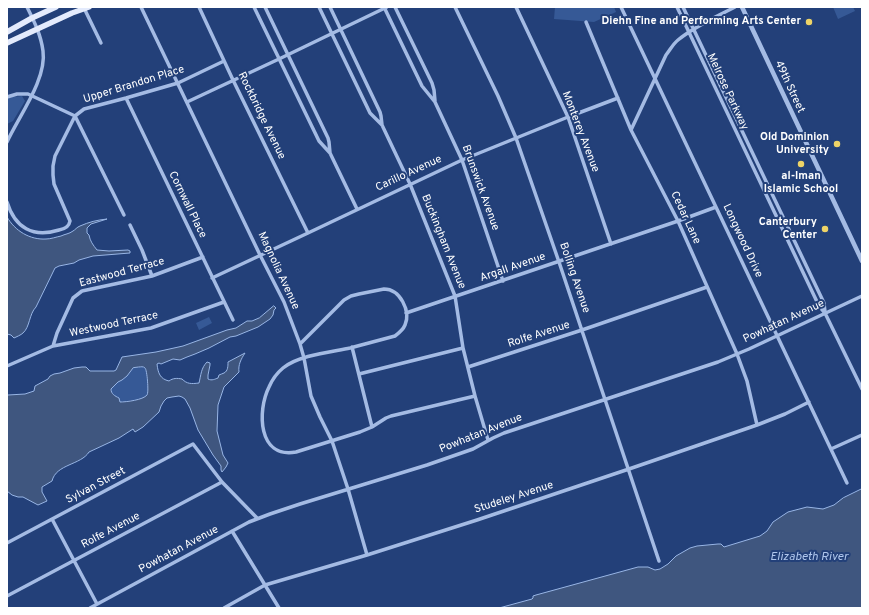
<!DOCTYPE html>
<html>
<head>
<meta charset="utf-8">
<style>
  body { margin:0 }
  #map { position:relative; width:869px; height:615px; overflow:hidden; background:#234079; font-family:Overpass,sans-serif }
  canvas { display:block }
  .frame { position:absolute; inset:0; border:8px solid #fff; pointer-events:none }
</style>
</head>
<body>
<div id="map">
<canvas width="869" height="615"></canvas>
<div class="frame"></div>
</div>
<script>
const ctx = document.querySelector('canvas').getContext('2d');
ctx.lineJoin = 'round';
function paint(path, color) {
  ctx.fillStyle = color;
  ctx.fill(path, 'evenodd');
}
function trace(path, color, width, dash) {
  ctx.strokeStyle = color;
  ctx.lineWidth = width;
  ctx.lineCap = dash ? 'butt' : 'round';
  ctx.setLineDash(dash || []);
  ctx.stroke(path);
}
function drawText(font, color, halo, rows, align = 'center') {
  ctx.font = font + ' Overpass,sans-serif';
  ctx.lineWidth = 4;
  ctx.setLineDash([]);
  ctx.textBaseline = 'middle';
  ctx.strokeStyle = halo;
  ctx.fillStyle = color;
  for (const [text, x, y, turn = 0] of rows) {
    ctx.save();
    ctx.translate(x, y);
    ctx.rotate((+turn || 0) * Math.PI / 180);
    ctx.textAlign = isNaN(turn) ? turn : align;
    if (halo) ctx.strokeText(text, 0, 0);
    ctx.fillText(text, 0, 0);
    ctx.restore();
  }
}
paint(new Path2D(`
  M555,7H614L616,12L594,22L554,19Z
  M833,7H853L855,11L838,19Z
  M22,96L25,101L13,121L7,124V99L11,97Z
  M209,317L212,323L199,330L196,323Z
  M139,367H143L146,369L148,394C141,402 135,399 126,401C124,401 122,402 120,402L111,392V389L118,382L122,380L127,376L133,368Z`), '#365996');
const water = new Path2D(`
  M7,217C15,231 30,240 46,239C51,239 56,237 61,236C65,234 69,234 73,231C75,230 77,227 80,226C89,222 97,220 107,219L91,224L87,228V233L89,235C90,241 93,245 97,250L109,251L128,250L130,251V253L93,256L79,260L74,263L59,266L55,268L36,307C29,314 30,327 23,333C21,335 16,337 14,338L11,335L7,334Z
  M274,306L276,308L274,310L273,315L270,319L258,327L236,336L230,337L209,348L195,354L187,357L180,360L173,359L161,364L159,363L157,364C158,373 160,379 169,381C173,378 177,378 182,379C187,384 191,384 199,383C201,375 201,368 207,362L210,363V365L208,375V379C212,381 215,379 218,378L219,375C221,374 222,374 224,373C228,371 228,366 228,362L245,353C241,359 238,365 239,372L224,387L218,405L217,431L223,455L228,463L226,467L222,472L221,470V466L213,455L198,430L190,408L185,399L182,397L179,396L172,397L167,398L164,401L161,406L159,412L143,427L135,432L133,429L119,438L89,452C81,465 56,464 52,481L42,487V492L47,501L38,505L23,497H18L12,495L7,491V394L8,395L25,394L34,391L35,386L48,379L50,376L54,374L60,373L74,368L82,367H86L90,371H114L116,370L122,357L156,352L183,346L227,330L236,328L247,321H252L259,318ZM139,367C141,367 143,366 145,368C147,369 149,393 147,395C143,400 126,402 120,402L119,398C115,396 111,394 111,389L118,382L122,380L127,376L133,368Z
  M862,489V608H499L532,599L533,598V596L536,595L638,567H648L655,570L660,569L668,564L676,556L690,548L697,546L718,544H721L724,547L760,536L767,531L773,522L788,512L807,507L823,509L834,505L843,498Z`);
paint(water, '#3f567f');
trace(water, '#98b5e5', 1);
trace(new Path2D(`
  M141,7L260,255L284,302L300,344L304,358L311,396L320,417L332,441L348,489L367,555
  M199,7L233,80L308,233
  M254,7L319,141L330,153L357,209
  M265,7L328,138L329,142L330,153
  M319,7L370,113L382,125L410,184L455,296L463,348L475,396L488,440
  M330,7L380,112L381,116L382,125
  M384,7L422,86L435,102L462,160L503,281
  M395,7L432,83L434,90L435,101
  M455,7L498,96L516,138L559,262L659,561
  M516,7L568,117L611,244
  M621,7L847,483
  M677,7L819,306L825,313L862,389
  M683,7L824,303L825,312
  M84,8L101,43
  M586,22L631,130L678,221L737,354L747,381L757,425
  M7,97L17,94H28L75,116L124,215
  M126,98L233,320
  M187,102L279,59L387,7
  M631,130L666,55C670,50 673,44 678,40C695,26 716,17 735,7
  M7,142C19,116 47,79 43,51C41,35 34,21 27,7
  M7,202C15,228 33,238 59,230C65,229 69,227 70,221L54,184L53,175V166L55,156L75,116L84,109L126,98L178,83L224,61
  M130,225L142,250L152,276
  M212,278L308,233L462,160L568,117L618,98
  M406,313L678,221L716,207
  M300,344L344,300L351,296L359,294L384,289C400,289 411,311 405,325C403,330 399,333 395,336C380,340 365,344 350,348C331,352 299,355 283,368C277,373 272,380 269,387C257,411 258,459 296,452L360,432L372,427L386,418L391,416L475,396
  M53,346L57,333L73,298L82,291L152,276L203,257
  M352,347L372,427
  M7,366L53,346L151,328L224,302
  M468,367L582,330L707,287
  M359,374L463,348
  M831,449L862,435
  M52,519L97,604
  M232,531L279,608
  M7,543L193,444L222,482L257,518
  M7,596L222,482
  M90,608L249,522L270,514L300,504L427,465L473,449L493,438L504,433L718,362L749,349L862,296
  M224,608L265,585L367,555L477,520L629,469L757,425L785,414L809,402`), '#a4bbe4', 3.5);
trace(new Path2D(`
  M742,7L862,261`), '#a4bbe4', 4.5);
trace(new Path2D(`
  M7,32L32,18L56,7
  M7,43L72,13L89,7`), '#e4ebfc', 5.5);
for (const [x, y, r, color] of [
  [809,22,4,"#efd467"],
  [837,144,4,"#efd467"],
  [801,164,4,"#efd467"],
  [825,229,4,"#efd467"]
]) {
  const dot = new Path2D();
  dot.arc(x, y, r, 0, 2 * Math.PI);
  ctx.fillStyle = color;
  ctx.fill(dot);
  trace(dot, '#234079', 1.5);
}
drawText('bold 11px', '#fff', '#234079', [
  ["Diehn Fine and Performing Arts Center",801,22],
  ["Old Dominion",829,138],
  ["University",829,151],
  ["al-Iman",801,177,"center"],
  ["Islamic School",801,190,"center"],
  ["Canterbury",817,223],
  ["Center",817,236]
], 'right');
drawText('11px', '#fff', '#234079', [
  ["Upper Brandon Place",134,85,-17],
  ["49th Street",789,87,65],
  ["Melrose Parkway",727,92,65],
  ["Rockbridge Avenue",261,116,64],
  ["Monterey Avenue",580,132,69],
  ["Carillo Avenue",409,174,-25],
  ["Brunswick Avenue",480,188,70],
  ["Cornwall Place",187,205,64],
  ["Cedar Lane",685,218,65],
  ["Longwood Drive",742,241,65],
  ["Buckingham Avenue",443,242,68],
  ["Argall Avenue",513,268,-19],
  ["Magnolia Avenue",278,271,65],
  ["Eastwood Terrace",122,273,-15],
  ["Bolling Avenue",574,278,71],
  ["Powhatan Avenue",784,322,-25],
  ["Westwood Terrace",114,325,-12],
  ["Rolfe Avenue",539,335,-18],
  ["Powhatan Avenue",481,434,-22],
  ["Sylvan Street",96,486,-28],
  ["Studeley Avenue",514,498,-18],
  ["Rolfe Avenue",111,531,-28],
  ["Powhatan Avenue",179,550,-28]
]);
drawText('italic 12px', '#afc6ec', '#234079', [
  ["Elizabeth River",809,558]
]);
</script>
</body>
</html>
